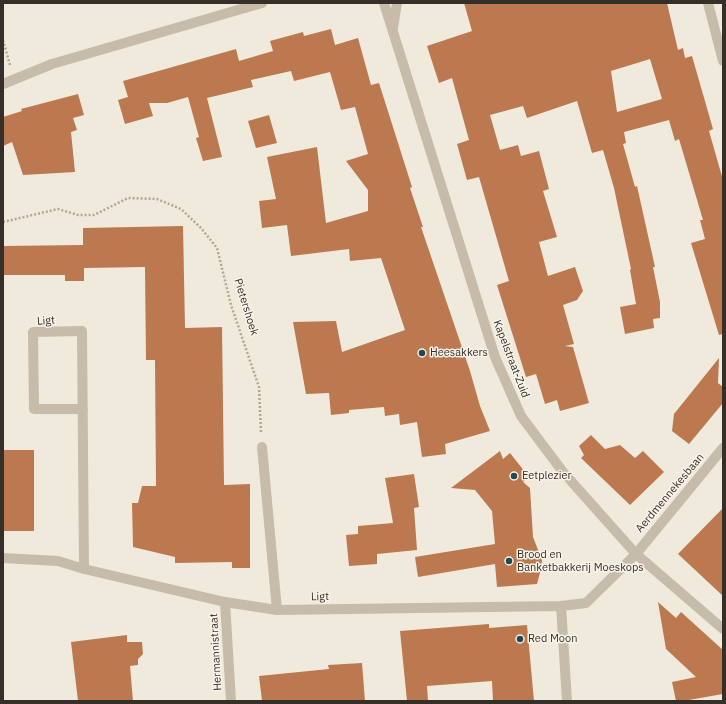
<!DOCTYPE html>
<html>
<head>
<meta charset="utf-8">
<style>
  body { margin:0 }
  #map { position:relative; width:726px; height:704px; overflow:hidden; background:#f0eadd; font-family:"IBM Plex Sans",sans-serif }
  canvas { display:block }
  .frame { position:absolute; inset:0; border:4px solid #352e29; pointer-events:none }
</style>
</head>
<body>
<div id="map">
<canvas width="726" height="704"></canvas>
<div class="frame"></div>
</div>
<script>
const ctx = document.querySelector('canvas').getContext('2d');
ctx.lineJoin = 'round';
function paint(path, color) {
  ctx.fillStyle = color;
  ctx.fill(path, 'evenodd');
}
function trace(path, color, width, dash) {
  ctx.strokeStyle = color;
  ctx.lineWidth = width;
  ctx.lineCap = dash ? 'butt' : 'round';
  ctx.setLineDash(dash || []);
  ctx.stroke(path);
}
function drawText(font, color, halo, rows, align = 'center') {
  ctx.font = font + ' "IBM Plex Sans",sans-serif';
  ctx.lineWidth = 3;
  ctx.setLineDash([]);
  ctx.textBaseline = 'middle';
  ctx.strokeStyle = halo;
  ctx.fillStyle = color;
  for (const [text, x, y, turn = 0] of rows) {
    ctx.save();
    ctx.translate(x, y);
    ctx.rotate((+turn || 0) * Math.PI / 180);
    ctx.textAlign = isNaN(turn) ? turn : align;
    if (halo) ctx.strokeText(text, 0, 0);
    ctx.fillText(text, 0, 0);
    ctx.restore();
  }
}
paint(new Path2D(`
  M464,3H667L678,50L683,48L685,58L692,56L713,129L709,131L723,180V334L719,335L691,243L705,239L700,220H703L679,139L675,141L669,120L624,132L626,143L623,144L635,187L637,186L655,267H653L660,302V318L653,319L654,328L625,334L620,307L636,304L630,270L631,269L614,188L603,150L592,153L577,101L527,118L523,106L490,115L500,150L518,145L521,156L539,151L549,189L543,191L557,237L539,242L548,276L575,267L583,291L577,300L563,305L574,344L565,346L573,347L589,403L560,411L557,400L545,404L536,374L526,377L497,285L509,281L479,177L467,180L457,144L469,140L452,78L439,83L427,46L472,31ZM650,59L662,99L617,112L611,71Z
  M331,29L335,45L358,38L371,85L379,83L412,187L410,188L423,227H421L470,371L480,406L490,431L445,444L446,454L422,457L417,422L400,425L399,414L385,416L384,407L349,410V413L331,415L329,393L306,394L293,322L336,321L342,352L405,330L381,258L350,261L349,249L291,256L287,225L262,228L259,201L276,199L267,157L317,147L326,223L368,211V190L346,161L368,154L355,107L341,110L330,72L294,81L291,71L251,80L253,87L207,98L222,157L203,161L196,138L199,137L188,97L167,103H149L153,116L125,124L118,100L128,97L123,81L236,49L239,61L273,51L270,41L303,32L304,36Z
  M78,94L84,115L73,118L77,130L71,132L75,172L23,175L12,142L3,146V117L22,111L21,109Z
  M269,115L277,143L256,148L248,121Z
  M183,226L185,328L222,327L224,485L250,484V568H232V562L175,563V557L133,547L132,503H138L142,486H156L155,360H146L145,267L84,268V281H65V275H3V246L83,245V228Z
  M719,358L718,383L723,387V403L689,444L672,431L674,414Z
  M591,435L605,449L620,445L635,458L643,451L664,472L630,505L581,458L584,455L579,446Z
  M3,450H34V531H3Z
  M500,451L503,459L510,453L529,477L523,482L530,488L533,537L542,560L541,569L537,584L497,587L495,564L418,577L415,557L495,544L492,511L475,490L451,488Z
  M414,474L419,507L414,508L417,550L377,554V564L349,566L346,535L358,534V526L393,523L385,478Z
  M723,508V596L678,554Z
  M658,602L676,618L681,612L723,650V694L683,701H676L672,682L696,677L666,649Z
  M489,624V628L527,625L534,701H493L492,681L427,686L428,701H407L400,631Z
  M127,635V642H142L143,654L138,659V665L130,666L133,701H78L71,642Z
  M362,663L365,701H262L259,676L329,669L328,665Z`), '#bc784f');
trace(new Path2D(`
  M3,40L10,65
  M3,222L58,209L78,215H94L128,198L157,199L181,209L201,228L217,248L231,305L259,387L261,432`), '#b3a694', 2.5, [2, 2]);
trace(new Path2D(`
  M83,409H34L33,332L82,331L84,569
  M262,447L277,610`), '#c7bbaa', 10);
trace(new Path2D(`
  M384,3L495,357L521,416L563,472L636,554L723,629
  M708,3L723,61
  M393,28L397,3
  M3,84L52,64L262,3
  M3,558L58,561L84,569L225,602L277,610L561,606
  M225,602L231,701
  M567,701L561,606L586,603L636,554L723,448`), '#c7bbaa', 10);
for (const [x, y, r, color] of [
  [422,353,4,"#224a53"],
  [514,476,4,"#224a53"],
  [509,561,4,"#224a53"],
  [520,639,4,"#224a53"]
]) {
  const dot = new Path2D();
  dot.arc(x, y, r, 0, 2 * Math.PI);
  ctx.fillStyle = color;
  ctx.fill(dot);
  trace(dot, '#f8f3e9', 1.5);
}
drawText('11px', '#352e29', '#f8f3e9', [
  ["Pietershoek",246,307,73],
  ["Ligt",46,321,-4],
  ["Kapelstraat-Zuid",511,359,69],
  ["Aerdmennekesbaan",670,493,-50],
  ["Ligt",320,597,-1],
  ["Hermannistraat",216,652,-93]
]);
drawText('11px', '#352e29', '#f8f3e9', [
  ["Heesakkers",430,353],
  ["Eetplezier",522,476],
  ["Brood en",517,555],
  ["Banketbakkerij Moeskops",517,568],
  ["Red Moon",528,639]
], 'left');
</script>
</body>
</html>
